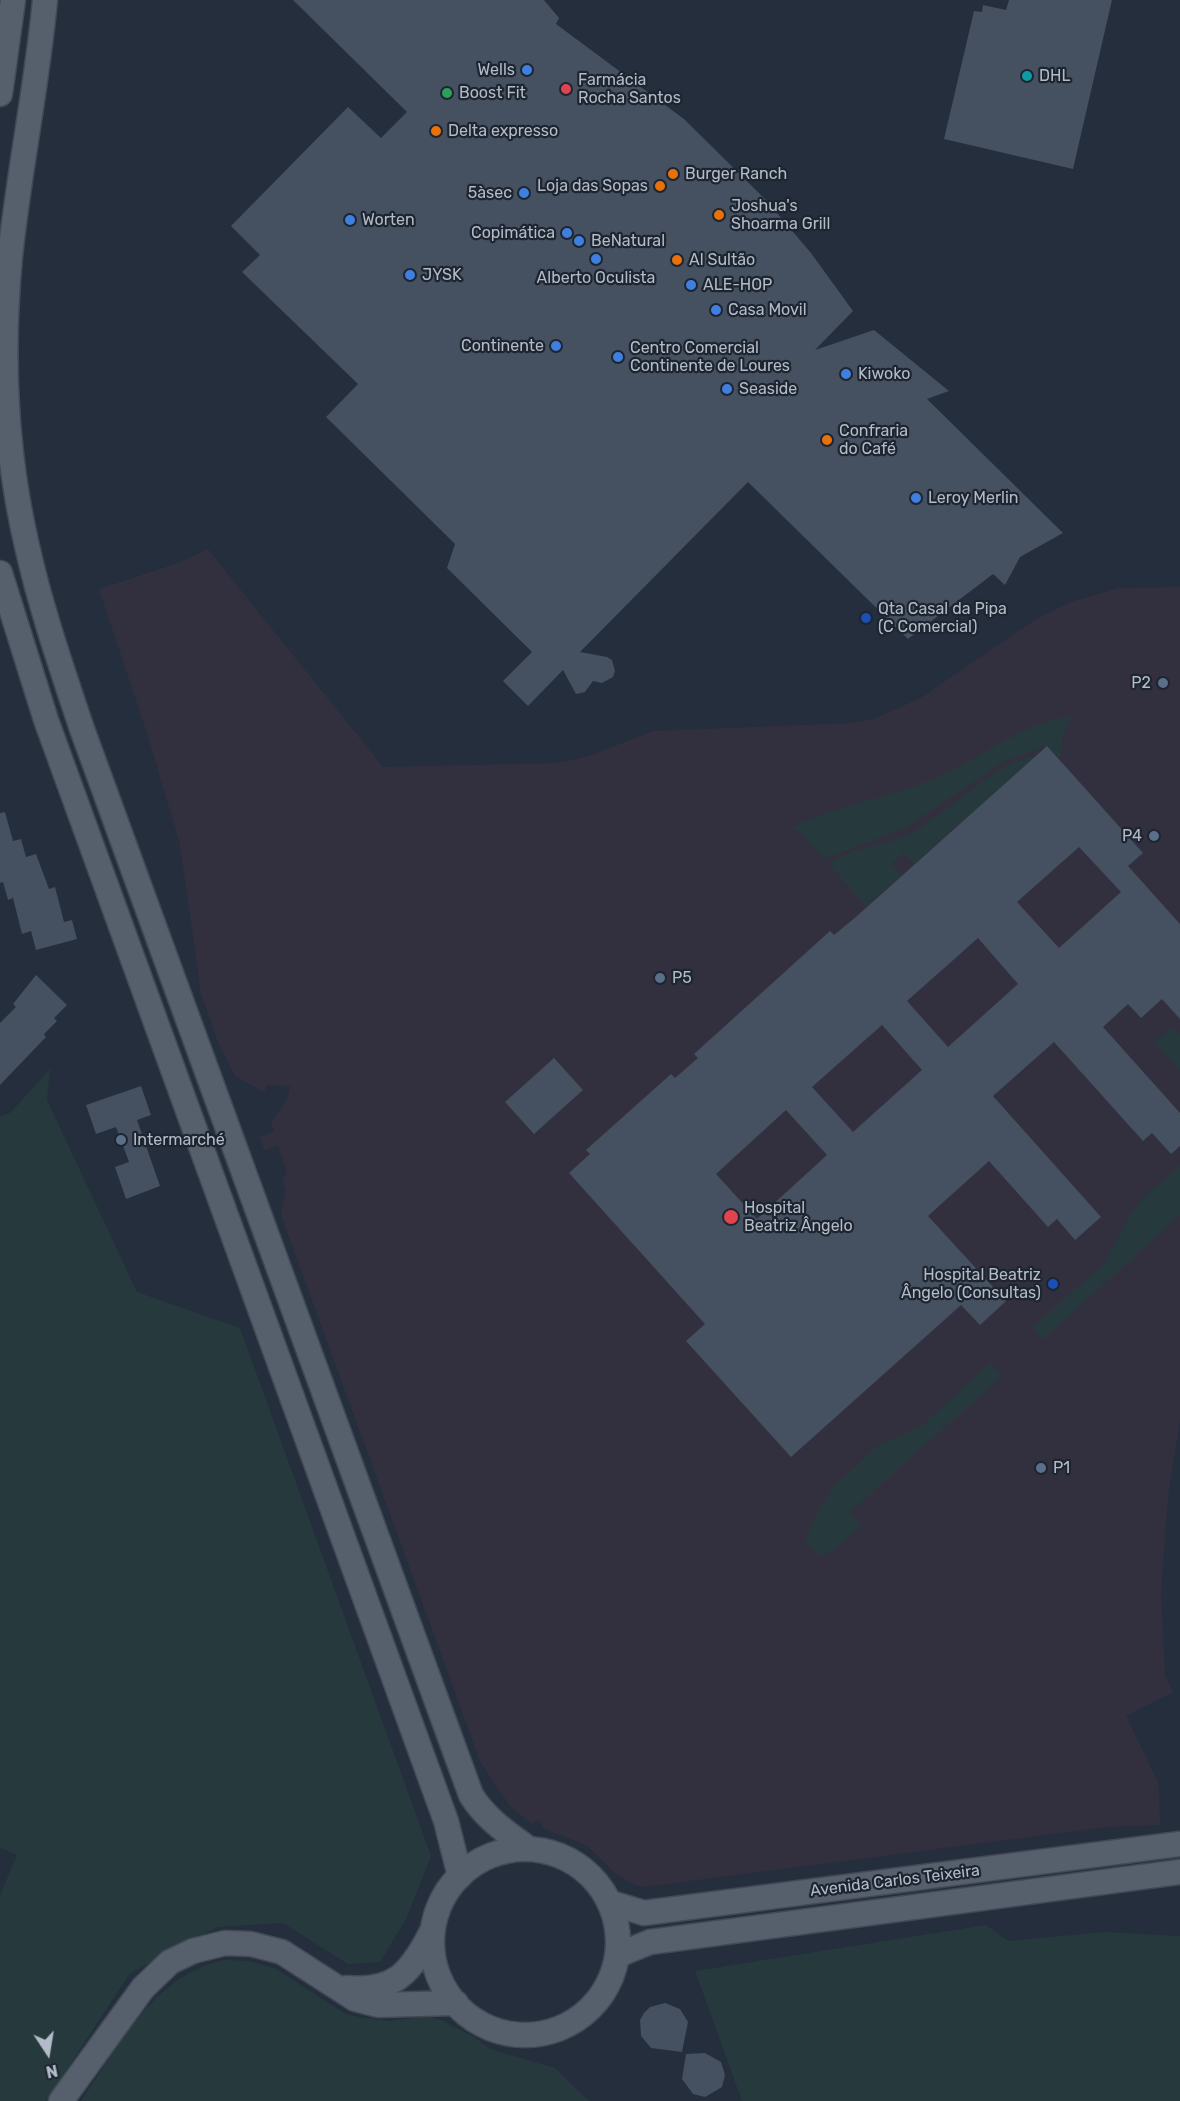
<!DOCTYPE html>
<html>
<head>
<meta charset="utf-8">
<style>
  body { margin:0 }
  #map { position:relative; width:1180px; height:2101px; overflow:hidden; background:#242e3c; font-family:Rubik,sans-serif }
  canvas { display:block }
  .north { position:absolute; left:18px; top:2023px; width:60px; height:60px; -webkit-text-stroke:4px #1d2531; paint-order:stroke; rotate:168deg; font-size:16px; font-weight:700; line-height:24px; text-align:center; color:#b4bbc8 }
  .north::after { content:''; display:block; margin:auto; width:21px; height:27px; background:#b4bbc8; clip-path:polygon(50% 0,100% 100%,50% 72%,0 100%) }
</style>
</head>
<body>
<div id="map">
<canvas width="1180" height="2101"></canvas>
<div class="north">N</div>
</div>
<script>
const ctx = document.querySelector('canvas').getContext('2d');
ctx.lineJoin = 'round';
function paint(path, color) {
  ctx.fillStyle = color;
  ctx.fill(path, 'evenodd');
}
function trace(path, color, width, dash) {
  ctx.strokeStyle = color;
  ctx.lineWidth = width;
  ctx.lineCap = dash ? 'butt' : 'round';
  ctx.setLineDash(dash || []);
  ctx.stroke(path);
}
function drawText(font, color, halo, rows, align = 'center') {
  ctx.font = font + ' Rubik,sans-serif';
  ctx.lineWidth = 4.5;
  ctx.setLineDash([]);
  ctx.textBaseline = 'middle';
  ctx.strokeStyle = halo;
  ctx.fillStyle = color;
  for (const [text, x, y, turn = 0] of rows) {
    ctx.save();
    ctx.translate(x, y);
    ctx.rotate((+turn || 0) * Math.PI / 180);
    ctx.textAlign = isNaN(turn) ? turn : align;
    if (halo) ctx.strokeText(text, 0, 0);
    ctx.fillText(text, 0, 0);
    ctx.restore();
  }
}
paint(new Path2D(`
  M208,549L383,767L559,763L589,756L653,731L854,723L873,719L919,699L1036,619L1071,602L1119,588L1180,587V1420L1168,1497L1161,1593L1165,1675L1173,1692L1126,1716L1159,1784L1160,1825L1107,1827L643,1887L632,1884L615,1873L586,1845L544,1829L539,1820L532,1824L512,1808L500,1792L480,1761L283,1221L281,1212L286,1192L282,1179L287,1173L278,1146L264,1150L260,1136L274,1132L271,1122L287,1100L290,1086L266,1085L265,1093L235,1076L219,1045L201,994L180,845L148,736L99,589L178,563Z`), '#32303e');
paint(new Path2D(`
  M1072,716L1062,738L1060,758L1047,746L1003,762L905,828L824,859L801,833L792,827C837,806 885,798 931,780C979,761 1019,723 1072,716Z
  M1033,756L1035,757L914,864L904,852L891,864L901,875L866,906L829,864C848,848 880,847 903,837C947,816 987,768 1033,756Z
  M1173,1027L1180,1035V1071L1155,1042Z
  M50,1069L47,1100L137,1292L240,1328L431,1856L406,1919L380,1962L348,1964L283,1923L218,1927L130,1973L46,2101H0V1895L17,1855L0,1848V1116L10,1113Z
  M1180,1165V1215L1042,1340L1032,1327L1104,1264L1130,1216L1144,1198Z
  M991,1363L1002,1376L850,1512L862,1525L832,1551L820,1556L806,1542L810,1527L833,1487L879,1445L919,1428Z
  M986,1925L1008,1941L1103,1932L1180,1936V2101H742L695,1971Z
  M223,1960L250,1961L276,1969L344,2013L359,2017L389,2021L428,2016L443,2021L474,2037L490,2049L555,2068L589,2101H81C120,2045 152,1977 223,1960Z`), '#263a3d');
paint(new Path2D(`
  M293,0H544L559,18L556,24L684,119L765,199L811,253L853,311L815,350L874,330L949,391L927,399L1063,533L1020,557L1005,585L993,574L908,639L748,482L580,652L607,657L612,660L615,671L613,677L602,683L593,681L585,692L576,694L563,670L528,706L503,681L532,652L447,568L455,544L326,417L358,384L242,272L260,255L231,226L348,107L381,138L407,112Z
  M1009,0H1112L1073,169L944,139L974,11L982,12L983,5L1006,10Z
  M1047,746L1143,853L1128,866L1180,924V1019L1162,999L1141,1018L1128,1004L1103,1027L1180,1113V1146L1171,1154L1152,1133L1143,1141L1054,1042L993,1096L1101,1217L1075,1240L1057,1219L1048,1227L989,1161L928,1216L1006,1301L980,1325L961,1305L791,1457L686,1341L705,1324L569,1173L590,1154L586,1150L671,1074L675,1078L698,1058L694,1054L830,931L834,935L857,916ZM1079,847L1121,892L1059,948L1017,902ZM978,938L1018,984L948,1047L907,1001ZM882,1025L922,1070L853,1132L812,1087ZM786,1110L827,1155L757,1219L716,1174Z
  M5,812L13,841L21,839L26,857L36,854L49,889L55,887L64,922L72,920L77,939L36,950L31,931L22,934L13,898L8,900L3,882L0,883V813Z
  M36,975L67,1005L54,1018L57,1021L44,1034L46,1037L0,1085V1023L16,1007L13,1004Z
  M554,1058L583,1090L534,1134L505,1102Z
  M141,1086L151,1115L137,1120L160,1186L126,1199L115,1167L129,1162L116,1127L96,1134L86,1105Z
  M665,2003L680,2009L688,2022L682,2052L651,2048L641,2036L640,2020L644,2013L650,2007Z
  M705,2053L721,2062L725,2075L722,2087L705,2097L693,2094L682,2079L686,2054Z`), '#455060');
const major = new Path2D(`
  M45,0C37,86 19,171 10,257C1,353 5,452 27,546C41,609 62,669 82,729L471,1795C485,1818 507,1833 529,1849
  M0,94L13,0
  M0,573L46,720L446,1821L460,1876
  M432 1942a93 93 0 1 1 186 0a93 93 0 1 1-186 0Z
  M611,1903L644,1913L1180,1844
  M618,1955L650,1942L1180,1872
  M346,1988C394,1992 410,1974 431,1933
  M61,2101L143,1988L170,1962L193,1951L225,1943L251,1944L282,1952L355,1999L378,2005L456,2003`);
trace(major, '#414955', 27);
trace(major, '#565f6c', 24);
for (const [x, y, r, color] of [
  [527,70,6,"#3f7fe0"],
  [1027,76,6,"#0f9aa8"],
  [566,89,6,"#e0444e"],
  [447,93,6,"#2e9e5b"],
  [436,131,6,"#e8710a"],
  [673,174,6,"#e8710a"],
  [660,186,6,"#e8710a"],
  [524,193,6,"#3f7fe0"],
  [719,215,6,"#e8710a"],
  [350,220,6,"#3f7fe0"],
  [567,233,6,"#3f7fe0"],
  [579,241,6,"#3f7fe0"],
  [596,259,6,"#3f7fe0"],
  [677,260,6,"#e8710a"],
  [410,275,6,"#3f7fe0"],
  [691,285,6,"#3f7fe0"],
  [716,310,6,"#3f7fe0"],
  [556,346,6,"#3f7fe0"],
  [618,357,6,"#3f7fe0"],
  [846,374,6,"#3f7fe0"],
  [727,389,6,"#3f7fe0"],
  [827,440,6,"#e8710a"],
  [916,498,6,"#3f7fe0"],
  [866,618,6,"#1a4fb4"],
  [1163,683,6,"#5c6f8a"],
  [1154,836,6,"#5c6f8a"],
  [660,978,6,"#5c6f8a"],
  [121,1140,6,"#5c6f8a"],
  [731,1217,8,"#e0444e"],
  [1053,1284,6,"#1a4fb4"],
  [1041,1468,6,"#5c6f8a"]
]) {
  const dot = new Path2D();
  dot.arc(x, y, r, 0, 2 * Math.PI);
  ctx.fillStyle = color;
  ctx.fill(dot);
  trace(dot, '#1d2531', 2);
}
drawText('16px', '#b4bbc8', '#1d2531', [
  ["Wells",515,70,"right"],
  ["DHL",1039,76],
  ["Farmácia",578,80],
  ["Rocha Santos",578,98],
  ["Boost Fit",459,93],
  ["Delta expresso",448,131],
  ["Burger Ranch",685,174],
  ["Loja das Sopas",648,186,"right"],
  ["5àsec",512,193,"right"],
  ["Joshua's",731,206],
  ["Shoarma Grill",731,224],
  ["Worten",362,220],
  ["Copimática",555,233,"right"],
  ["BeNatural",591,241],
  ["Al Sultão",689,260],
  ["JYSK",422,275],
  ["Alberto Oculista",596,278,"center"],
  ["ALE-HOP",703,285],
  ["Casa Movil",728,310],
  ["Continente",544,346,"right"],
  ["Centro Comercial",630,348],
  ["Continente de Loures",630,366],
  ["Kiwoko",858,374],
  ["Seaside",739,389],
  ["Confraria",839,431],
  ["do Café",839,449],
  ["Leroy Merlin",928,498],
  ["Qta Casal da Pipa",878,609],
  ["(C Comercial)",878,627],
  ["P2",1151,683,"right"],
  ["P4",1142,836,"right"],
  ["P5",672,978],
  ["Intermarché",133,1140],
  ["Hospital",744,1208],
  ["Beatriz Ângelo",744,1226],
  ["Hospital Beatriz",1041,1275,"right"],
  ["Ângelo (Consultas)",1041,1293,"right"],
  ["P1",1053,1468]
], 'left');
drawText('16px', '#b4bbc8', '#1d2531', [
  ["Avenida Carlos Teixeira",895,1881,-7]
]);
</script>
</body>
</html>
